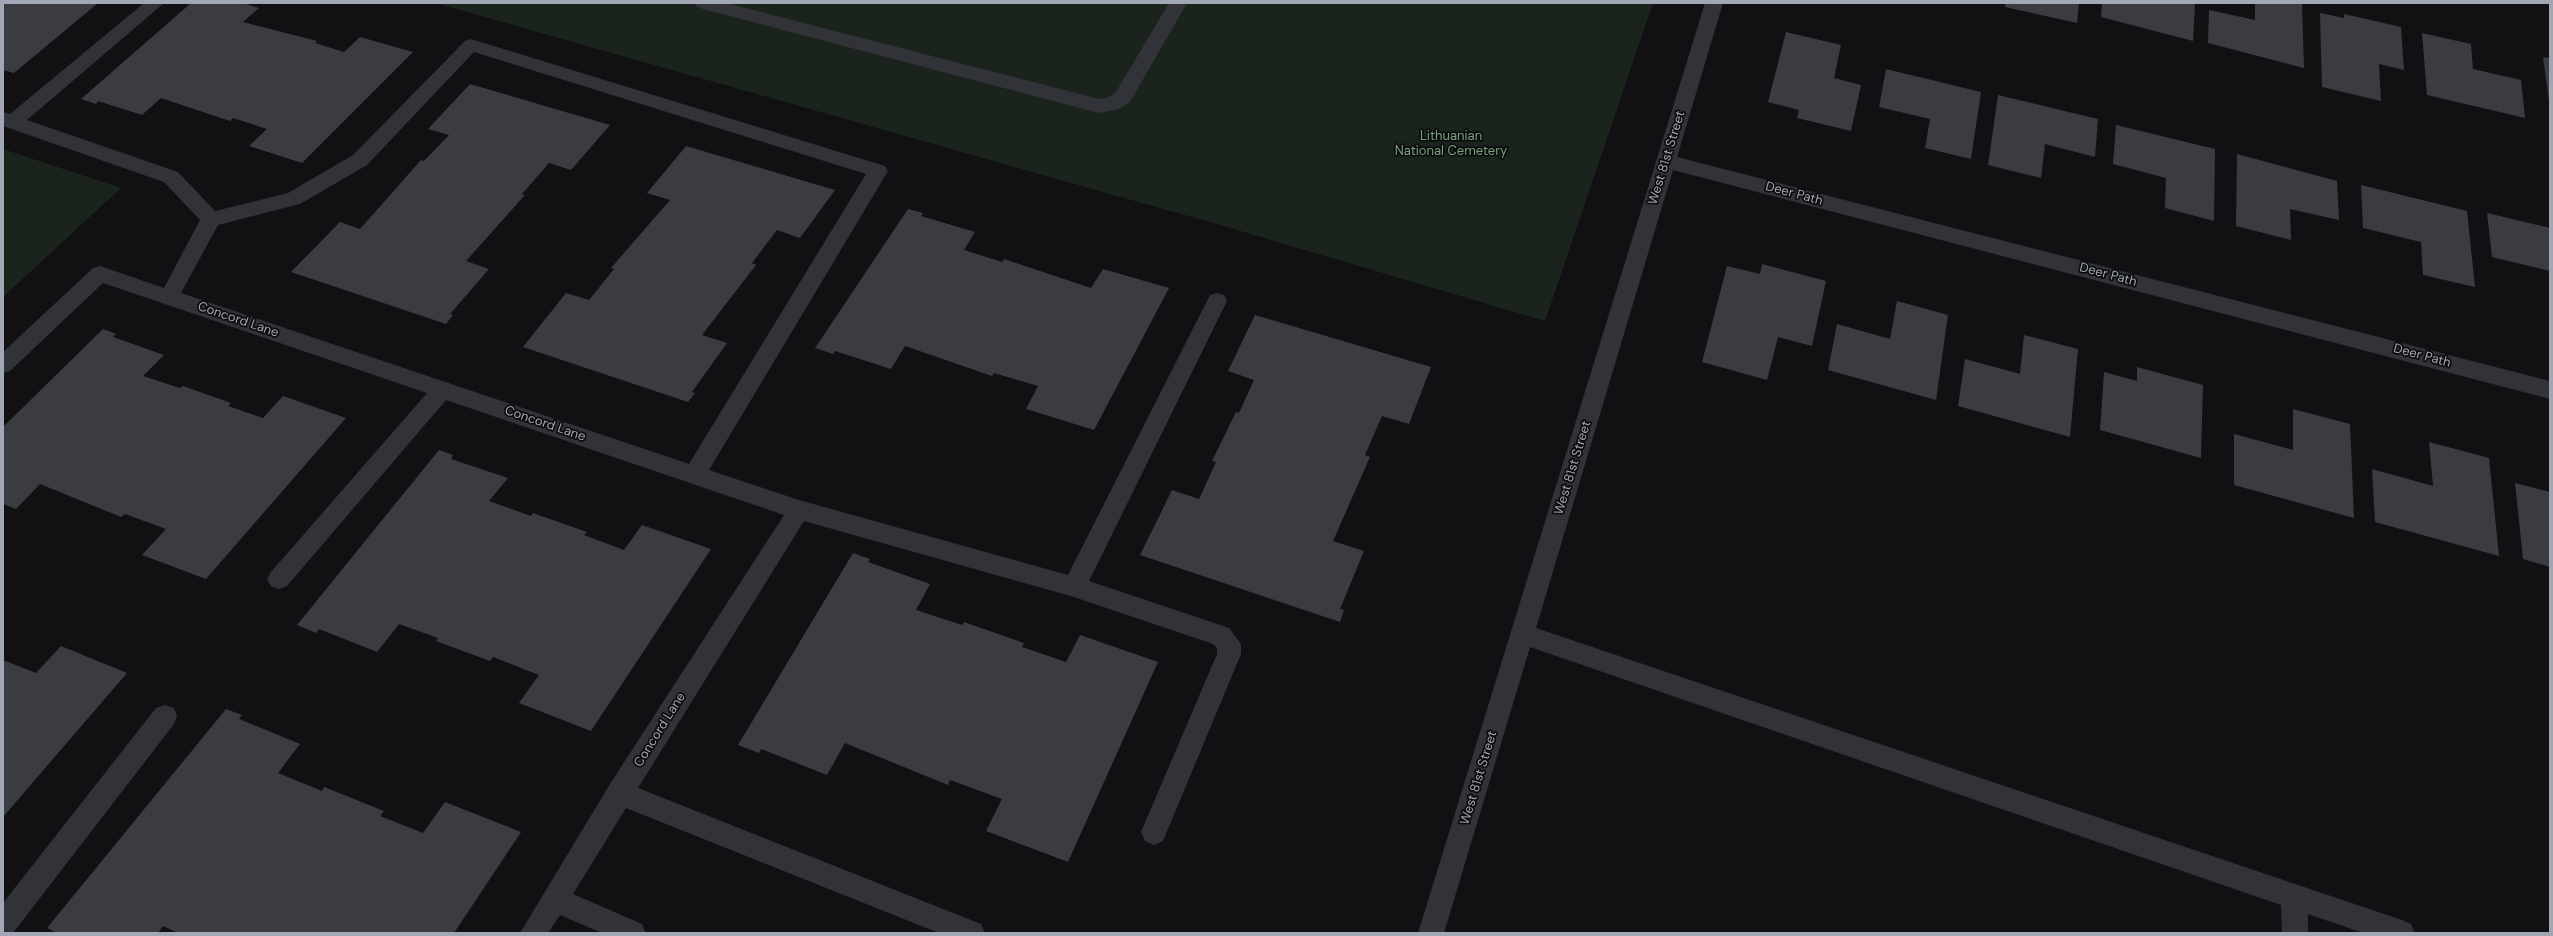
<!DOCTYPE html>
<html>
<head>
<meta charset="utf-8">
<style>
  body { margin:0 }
  #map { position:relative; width:2553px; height:936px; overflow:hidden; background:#111113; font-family:"DM Sans",sans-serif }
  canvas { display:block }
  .frame { position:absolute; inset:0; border:4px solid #a2a7b5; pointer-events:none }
</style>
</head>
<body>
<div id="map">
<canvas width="2553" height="936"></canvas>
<div class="frame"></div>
</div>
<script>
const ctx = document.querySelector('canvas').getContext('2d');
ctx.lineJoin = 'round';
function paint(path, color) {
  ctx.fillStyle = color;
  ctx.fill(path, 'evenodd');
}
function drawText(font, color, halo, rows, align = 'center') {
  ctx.font = font + ' "DM Sans",sans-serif';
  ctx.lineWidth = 3.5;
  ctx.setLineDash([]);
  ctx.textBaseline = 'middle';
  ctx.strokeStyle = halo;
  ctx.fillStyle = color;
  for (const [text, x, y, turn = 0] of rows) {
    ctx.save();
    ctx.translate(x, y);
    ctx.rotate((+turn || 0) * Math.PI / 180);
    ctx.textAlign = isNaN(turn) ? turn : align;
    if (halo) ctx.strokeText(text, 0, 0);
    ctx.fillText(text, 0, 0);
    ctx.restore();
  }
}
paint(new Path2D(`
  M435,3H1653L1545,321L1227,227Z
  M3,149L121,188L3,297Z`), '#1b231d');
paint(new Path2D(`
  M3,3H98L14,73L3,70Z
  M191,3H243L259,8L243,22L317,41L315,43L344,52L360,37L413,52L302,163L249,146L267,129L233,118L230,121L161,98L142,115L98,101L96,104L81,99Z
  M2006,3H2079L2077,23L2005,7Z
  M2102,3H2195L2193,41L2101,17Z
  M2255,3L2302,4L2304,68L2208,43L2209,10L2255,20Z
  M2320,13L2344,18V14L2401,27L2404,70L2379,64L2381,101L2322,87Z
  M1786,32L1841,45L1834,78L1861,85L1851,131L1797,118L1799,110L1768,102Z
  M2422,33L2471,44L2473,69L2521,80L2525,118L2427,95Z
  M2543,57L2550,58V101H2549Z
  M1886,69L1981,92L1971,159L1925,148L1930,119L1879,107Z
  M470,84L610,125L571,170L549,163L522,194L525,195L466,261L489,269L450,314L453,315L446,324L291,272L340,222L360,229L421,160L424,161L449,135L428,129Z
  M1998,95L2098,119L2095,157L2045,144L2041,178L1988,165Z
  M2116,125L2215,149L2214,221L2165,208L2166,178L2113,164Z
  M686,146L835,190L800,238L777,230L752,263L756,265L702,335L727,343L692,392L695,393L688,402L523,347L566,293L589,300L614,269L611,268L670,200L647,193Z
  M2237,154L2337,181L2339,220L2290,209L2291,240L2236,226Z
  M2361,185L2467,211L2475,287L2423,275L2421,242L2363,228Z
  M908,209L923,213L921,216L975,232L964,250L1002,262L1004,259L1091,288L1103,269L1169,288L1094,430L1026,409L1038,386L994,373L992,376L905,346L891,369L835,351L833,354L815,348Z
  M2487,213L2550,228V271L2492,257Z
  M1762,264L1826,281L1812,346L1778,337L1767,380L1702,362L1727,266L1760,274Z
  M1897,301L1948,315L1936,400L1828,370L1837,324L1890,339Z
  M1255,315L1431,367L1409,424L1382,416L1365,455L1370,457L1333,541L1364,551L1340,609L1344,610L1340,622L1140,555L1172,490L1199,499L1216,462L1212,461L1236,412L1239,413L1254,380L1228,371Z
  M103,329L116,334L113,337L164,355L143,376L180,388L183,386L231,403L228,406L263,418L283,396L346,418L206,579L142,555L166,529L125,514L121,517L40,484L16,509L3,504V427Z
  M2024,335L2078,349L2070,437L1958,406L1965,359L2020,374Z
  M2137,367L2203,385L2201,458L2100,430L2104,372L2137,381Z
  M2293,409L2350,424L2354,518L2234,485V434L2293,450Z
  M2429,442L2489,458L2499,556L2375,522L2372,469L2433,486Z
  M439,450L453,455L451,459L508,478L489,501L531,516L533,513L587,532L584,535L624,550L642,525L711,549L591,731L519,703L539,675L493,657L490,661L436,641L438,638L399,624L377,652L319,629L316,633L297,625Z
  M2515,483L2550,492V567L2523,559Z
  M853,553L870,559L868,562L930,584L916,610L962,625L964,622L1024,643L1022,647L1066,662L1080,635L1158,662L1068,862L986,831L1002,799L950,780L948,785L845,743L827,775L761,749L759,753L738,745Z
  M61,646L127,673L3,817V660L36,673Z
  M226,709L242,715L239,719L300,744L278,773L322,791L324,787L384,811L380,816L423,833L445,802L521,832L454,933H178L163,926L158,933H57L47,928Z`), '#3b3c41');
paint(new Path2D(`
  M144,3H164L27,120L178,172L215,211L288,193L353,155L465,41L471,39L885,166L888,171L885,176L709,470L799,500L1068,575L1210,295L1217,293L1224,295L1227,301L1089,581L1229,628L1241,644V654L1163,841L1154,845L1145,841L1141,832L1217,654V648L1213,644L1074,597L804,521L638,788L981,924L985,933H939L626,808L573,894L642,924L646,933H602L560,915L548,933H520L610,784L784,515L446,400L287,586L279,589L271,586L267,579L271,572L427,393L103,283L10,371L3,373V352L93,268L100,266L164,288L200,220L164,182L3,126V112L10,114ZM474,52L866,174L689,464L181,293L218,225L300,204L367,165Z
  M694,3H726L1099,99L1107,98L1116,92L1169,3H1187L1130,102L1119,109L1099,113L703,9L697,7Z
  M1705,3H1723L1677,157L2550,381V399L1673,170L1536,628L2402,920L2411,924L2415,933H2363L2308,914V933H2282L2281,905L1530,647L1444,933H1418Z
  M165,705L174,708L177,716L174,724L13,933H3V903L156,708Z`), '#323338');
drawText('13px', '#77a27b', '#0c0c0e', [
  ["Lithuanian",1451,137],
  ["National Cemetery",1451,152]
]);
drawText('13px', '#a2a7b5', '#0c0c0e', [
  ["West 81st Street",1667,158,-73],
  ["Deer Path",1794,194,15],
  ["Deer Path",2108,275,15],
  ["Concord Lane",238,320,19],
  ["Deer Path",2422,356,15],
  ["Concord Lane",545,424,19],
  ["West 81st Street",1573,468,-73],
  ["Concord Lane",660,730,-58],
  ["West 81st Street",1479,778,-73]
]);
</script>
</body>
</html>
